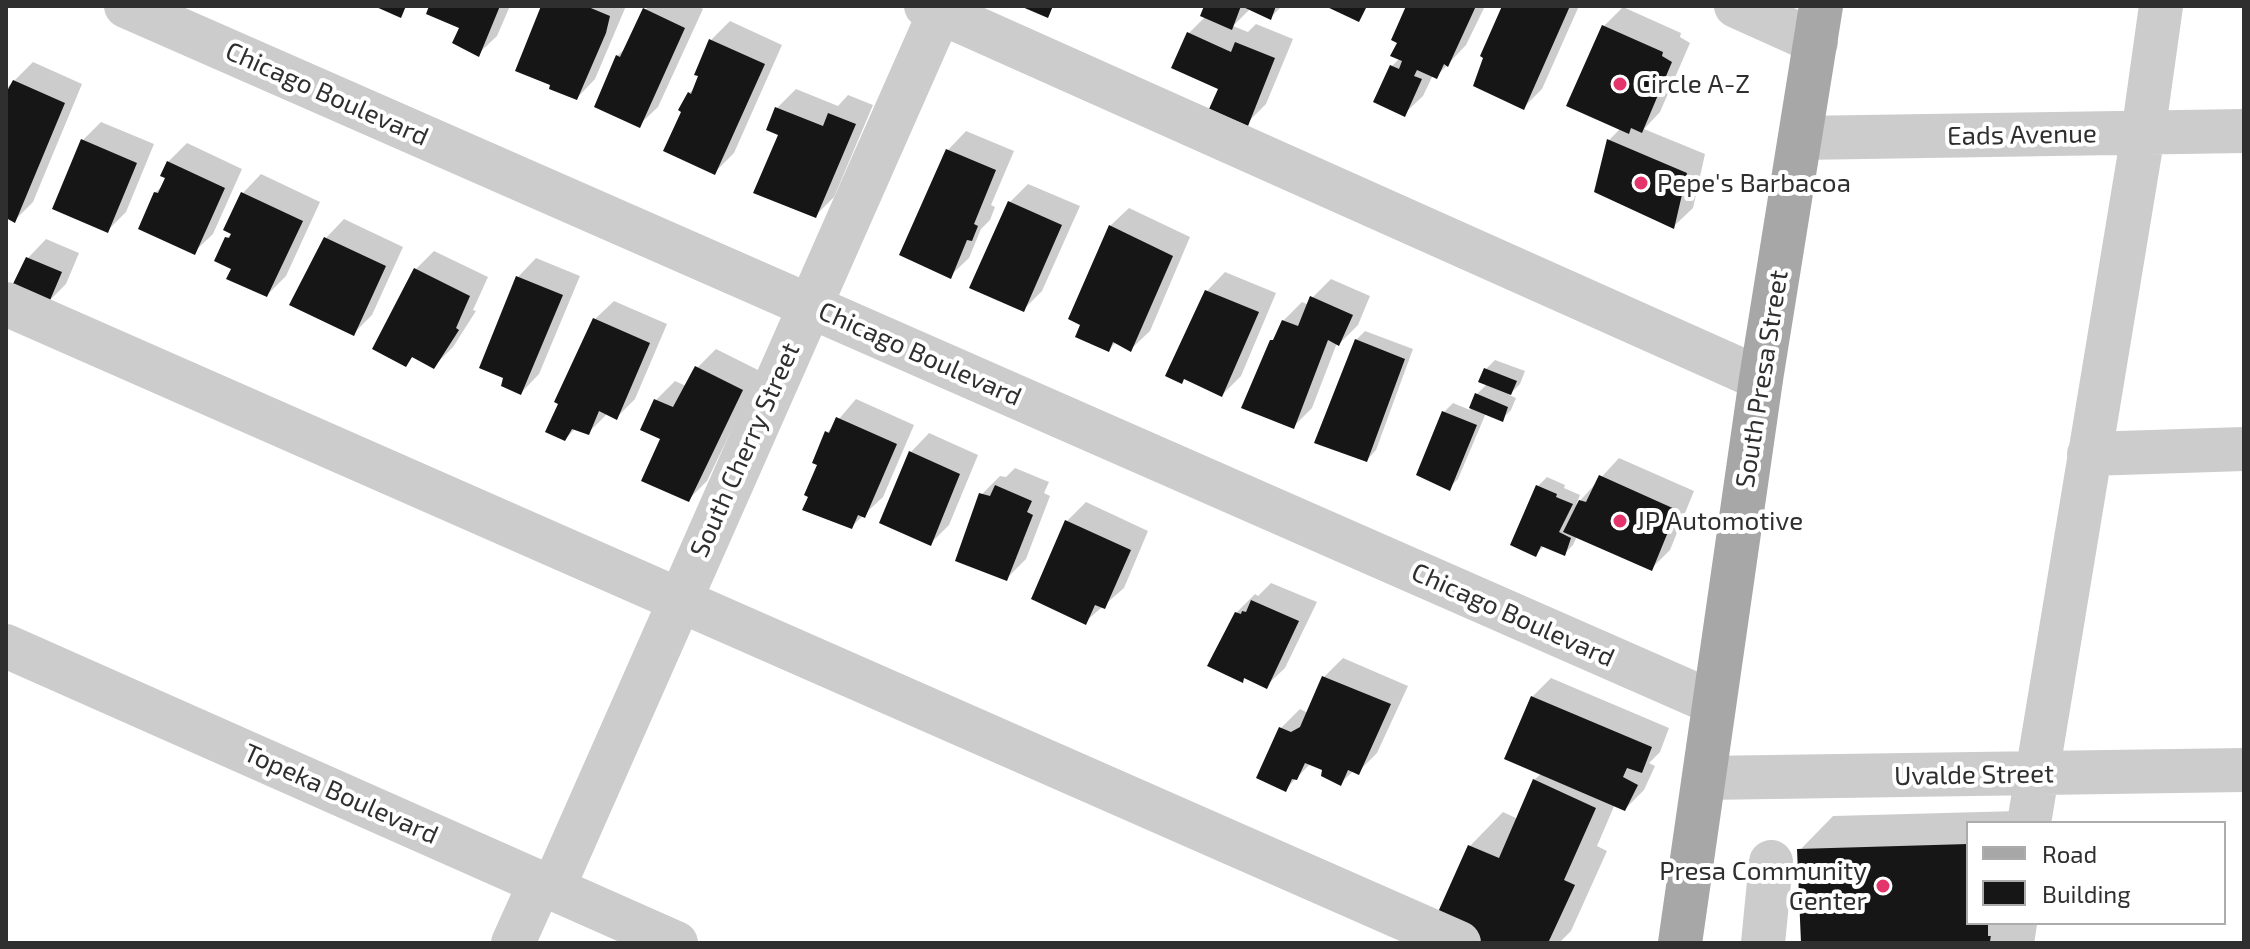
<!DOCTYPE html>
<html>
<head>
<meta charset="utf-8">
<style>
  body { margin:0 }
  #map { position:relative; width:2250px; height:949px; overflow:hidden; background:#fff; font-family:"Exo 2",sans-serif }
  canvas { display:block }
  .frame { position:absolute; inset:0; border:8px solid #2f2f2f; pointer-events:none }
  .legend { position:absolute; left:1966px; top:821px; width:260px; height:104px; box-sizing:border-box; background:#fff; border:2px solid #acacac; margin:0; padding:10px 14px; list-style:none; font-size:24px; color:#2f2f2f }
  .legend li { display:flex; align-items:center; gap:16px; height:40px }
  .legend b { width:40px; border:2px solid #acacac }
</style>
</head>
<body>
<div id="map">
<canvas width="2250" height="949"></canvas>
<div class="frame"></div>
<ul class="legend">
<li><b style="height:10px;background:#a7a7a7"></b>Road</li>
<li><b style="height:22px;background:#161616"></b>Building</li>
</ul>
</div>
<script>
const ctx = document.querySelector('canvas').getContext('2d');
ctx.lineJoin = 'round';
function paint(path, color) {
  ctx.fillStyle = color;
  ctx.fill(path, 'evenodd');
}
function trace(path, color, width, dash) {
  ctx.strokeStyle = color;
  ctx.lineWidth = width;
  ctx.lineCap = dash ? 'butt' : 'round';
  ctx.setLineDash(dash || []);
  ctx.stroke(path);
}
function drawText(font, color, halo, rows, align = 'center') {
  ctx.font = font + ' "Exo 2",sans-serif';
  ctx.lineWidth = 8;
  ctx.setLineDash([]);
  ctx.textBaseline = 'middle';
  ctx.strokeStyle = halo;
  ctx.fillStyle = color;
  for (const [text, x, y, turn = 0] of rows) {
    ctx.save();
    ctx.translate(x, y);
    ctx.rotate((+turn || 0) * Math.PI / 180);
    ctx.textAlign = isNaN(turn) ? turn : align;
    if (halo) ctx.strokeText(text, 0, 0);
    ctx.fillText(text, 0, 0);
    ctx.restore();
  }
}
paint(new Path2D(`
  M432,6H510L497,36L478,54L461,27Z
  M545,6H626L595,79L577,98Z
  M648,6H697L703,9L658,107L639,125L617,56L628,46Z
  M1206,6H1282L1271,17L1251,8L1233,26L1248,32L1256,24L1293,39L1266,104L1247,123L1221,88L1189,33L1206,16Z
  M1408,6H1485L1466,45L1436,77L1433,75L1423,96L1404,114L1376,101L1392,66L1400,58Z
  M1504,6H1579L1542,89L1523,108Z
  M1623,7L1681,33L1680,37L1690,43L1660,112L1644,129L1705,154L1693,208L1674,226L1609,140L1621,128L1604,26Z
  M730,21L782,45L734,153L715,172L689,93L696,87L711,40Z
  M33,62L82,84L33,202L15,220L6,216V89Z
  M796,89L838,106L848,95L873,105L834,197L815,216L781,134L769,129L777,108Z
  M101,122L154,144L126,212L108,230L83,140Z
  M966,131L1014,151L991,205L995,207L990,220L981,229L969,258L950,276L948,150Z
  M187,143L242,169L213,234L194,252L155,193L164,184L168,162Z
  M261,174L320,202L286,276L267,295L233,268L227,238L232,233L243,193Z
  M1028,184L1080,206L1042,291L1023,310L1009,203Z
  M1129,208L1190,237L1150,331L1131,349L1116,342L1109,350L1110,226Z
  M344,219L403,247L372,315L353,334L291,304L326,238Z
  M46,239L79,253L66,284L47,303L28,258Z
  M434,251L488,277L473,310L476,311L453,347L434,366L414,356L405,364L415,270Z
  M536,258L580,276L539,374L521,393L518,277Z
  M1225,272L1276,293L1241,376L1222,395L1207,291Z
  M1331,279L1370,296L1358,325L1339,344L1337,343L1312,408L1293,427L1272,341L1277,336L1283,321L1302,302L1309,305L1312,298Z
  M614,301L667,324L635,399L617,417L608,413L588,433L576,428L565,439L595,319Z
  M1365,331L1413,349L1376,450L1367,460L1356,340Z
  M716,349L760,371L707,481L688,500L656,400L675,381L686,386L697,368Z
  M1495,360L1525,371L1520,384L1509,395L1516,398L1511,410L1502,419L1486,413L1458,479L1449,488L1444,412L1453,403L1470,410L1476,395L1487,384L1486,369Z
  M856,399L914,425L883,497L851,527L820,464L827,433Z
  M929,433L978,455L949,525L931,543L911,452Z
  M1619,458L1694,491L1670,550L1652,568L1577,536L1573,545L1564,554L1544,546L1535,555L1538,486L1547,477L1565,485L1564,488L1580,495L1576,505Z
  M1015,468L1049,482L1044,493L1050,496L1026,559L1007,578L981,495L1000,476L1006,477Z
  M1086,502L1148,531L1124,588L1085,622L1034,598L1067,521Z
  M1271,583L1317,602L1285,668L1266,686L1246,677L1242,681L1236,613L1255,594L1258,596Z
  M1343,658L1408,686L1377,753L1358,772L1354,770L1341,783L1324,769L1311,763L1285,790L1281,728L1300,709L1308,713L1324,677Z
  M1551,678L1669,728L1660,752L1649,763L1655,766L1644,790L1625,809L1615,804L1597,846L1607,851L1571,931L1559,943H1488L1470,846L1503,812L1518,819L1534,780L1542,773L1532,697Z
  M2018,811L2019,823H1968V923H2034L2030,943H1803L1800,850L1833,816Z`), '#0003');
paint(new Path2D(`
  M374,6H406L401,18Z
  M429,6H500L479,57L452,43L459,28L426,14Z
  M541,6H586L610,16L606,33L577,100L549,89L550,85L515,71Z
  M1020,6H1053L1048,18Z
  M1204,6H1276L1271,20L1241,6L1232,30L1200,16Z
  M1325,6H1367L1359,22Z
  M1406,6H1476L1448,67L1444,64L1437,79L1417,70L1414,76L1422,79L1405,117L1373,102L1390,65L1399,69L1402,61L1390,56L1397,43L1391,40Z
  M1502,6H1570L1524,110L1473,86L1483,58L1480,56Z
  M643,8L685,28L640,128L594,107L616,55L620,57Z
  M1602,25L1663,52L1662,56L1672,62L1642,133L1631,128L1629,134L1566,106Z
  M1187,32L1231,52L1235,42L1275,58L1248,126L1209,109L1218,89L1171,68Z
  M709,39L765,64L715,175L663,151L681,112L678,110L688,92L691,94L698,76L694,75Z
  M13,80L65,103L15,223L6,218V93Z
  M775,107L823,126L828,113L856,124L816,218L753,193L778,135L766,130Z
  M81,139L137,163L108,233L52,209Z
  M1607,139L1687,173L1674,229L1594,192Z
  M946,149L996,170L974,224L978,226L972,241L967,240L951,279L899,255Z
  M167,161L225,188L195,255L138,229L154,192L158,193L165,178L160,176Z
  M241,192L303,221L267,297L226,279L231,269L214,261L225,237L229,238L231,234L223,230Z
  M1008,201L1062,225L1024,312L969,288Z
  M1109,225L1173,256L1131,352L1113,342L1109,352L1075,337L1080,325L1068,319Z
  M324,237L386,266L354,336L289,305Z
  M26,257L62,272L48,305L10,290Z
  M414,268L470,296L456,328L459,330L434,369L412,357L406,367L372,349Z
  M516,276L563,295L521,395L501,386L503,378L479,368Z
  M1205,290L1259,312L1222,397L1184,379L1182,384L1165,376Z
  M1310,296L1353,315L1339,346L1328,340L1294,429L1241,408L1270,340H1273L1282,320L1298,326Z
  M593,318L650,343L617,420L599,411L589,435L572,429L565,441L545,432L558,404L554,402Z
  M1355,339L1405,359L1367,462L1314,443Z
  M695,366L743,390L689,502L641,481L660,439L640,430L654,399L673,407Z
  M1484,368L1517,381L1511,395L1478,382Z
  M1475,393L1508,407L1503,422L1469,408Z
  M1442,411L1477,425L1450,491L1416,475Z
  M836,417L897,444L865,518L858,515L852,529L802,510L808,497L804,495L817,465L812,463L825,431L829,433Z
  M909,451L960,474L931,546L879,523Z
  M1599,475L1677,510L1652,571L1563,532L1579,500L1586,502Z
  M995,485L1032,501L1027,512L1033,515L1007,581L955,561L979,493L990,496Z
  M1536,485L1557,494L1556,497L1573,504L1559,532L1571,538L1565,556L1541,546L1536,557L1510,545Z
  M1065,520L1131,550L1105,609L1095,605L1086,625L1031,599Z
  M1251,600L1299,621L1267,689L1244,678L1243,683L1207,666L1235,612L1241,614L1242,611L1246,612Z
  M1322,676L1391,704L1359,775L1348,770L1341,786L1321,776L1322,770L1305,763L1297,780L1292,779L1286,792L1256,778L1279,727L1291,732L1300,727Z
  M1531,696L1652,747L1642,773L1627,768L1623,777L1638,785L1625,811L1504,759Z
  M1533,779L1596,808L1564,880L1575,885L1548,943H1483L1434,921L1468,845L1499,858Z
  M1968,844V923H1988V936H2005L2004,943H1801L1797,849Z`), '#161616');
trace(new Path2D(`
  M126,6L1714,703
  M926,6L1761,379
  M1736,6L1816,42
  M1800,138L2244,131
  M6,304L1459,943
  M2089,454L2244,449
  M6,646L676,943
  M1704,778L2244,770
  M2029,823L2143,134L2161,6
  M553,888L940,12
  M513,943L540,883
  M1763,943L1771,862
  M2012,943L2015,923`), '#ccc', 44);
trace(new Path2D(`
  M1680,943L1761,379L1821,6`), '#a7a7a7', 44);
for (const [x, y, r, color] of [
  [1620,84,8,"#e3356b"],
  [1641,183,8,"#e3356b"],
  [1620,521,8,"#e3356b"],
  [1883,886,8,"#e3356b"]
]) {
  const dot = new Path2D();
  dot.arc(x, y, r, 0, 2 * Math.PI);
  ctx.fillStyle = color;
  ctx.fill(dot);
  trace(dot, '#fff', 3);
}
drawText('26px', '#2f2f2f', '#fff', [
  ["Circle A-Z",1636,84],
  ["Pepe's Barbacoa",1657,183],
  ["JP Automotive",1636,521],
  ["Presa Community",1867,871,"right"],
  ["Center",1867,901,"right"]
], 'left');
drawText('26px', '#2f2f2f', '#fff', [
  ["Chicago Boulevard",327,94,24],
  ["Eads Avenue",2022,135,-1],
  ["Chicago Boulevard",920,354,24],
  ["South Presa Street",1762,379,-81],
  ["South Cherry Street",745,450,-66],
  ["Chicago Boulevard",1513,615,24],
  ["Uvalde Street",1974,775,-1],
  ["Topeka Boulevard",341,794,24]
]);
</script>
</body>
</html>
